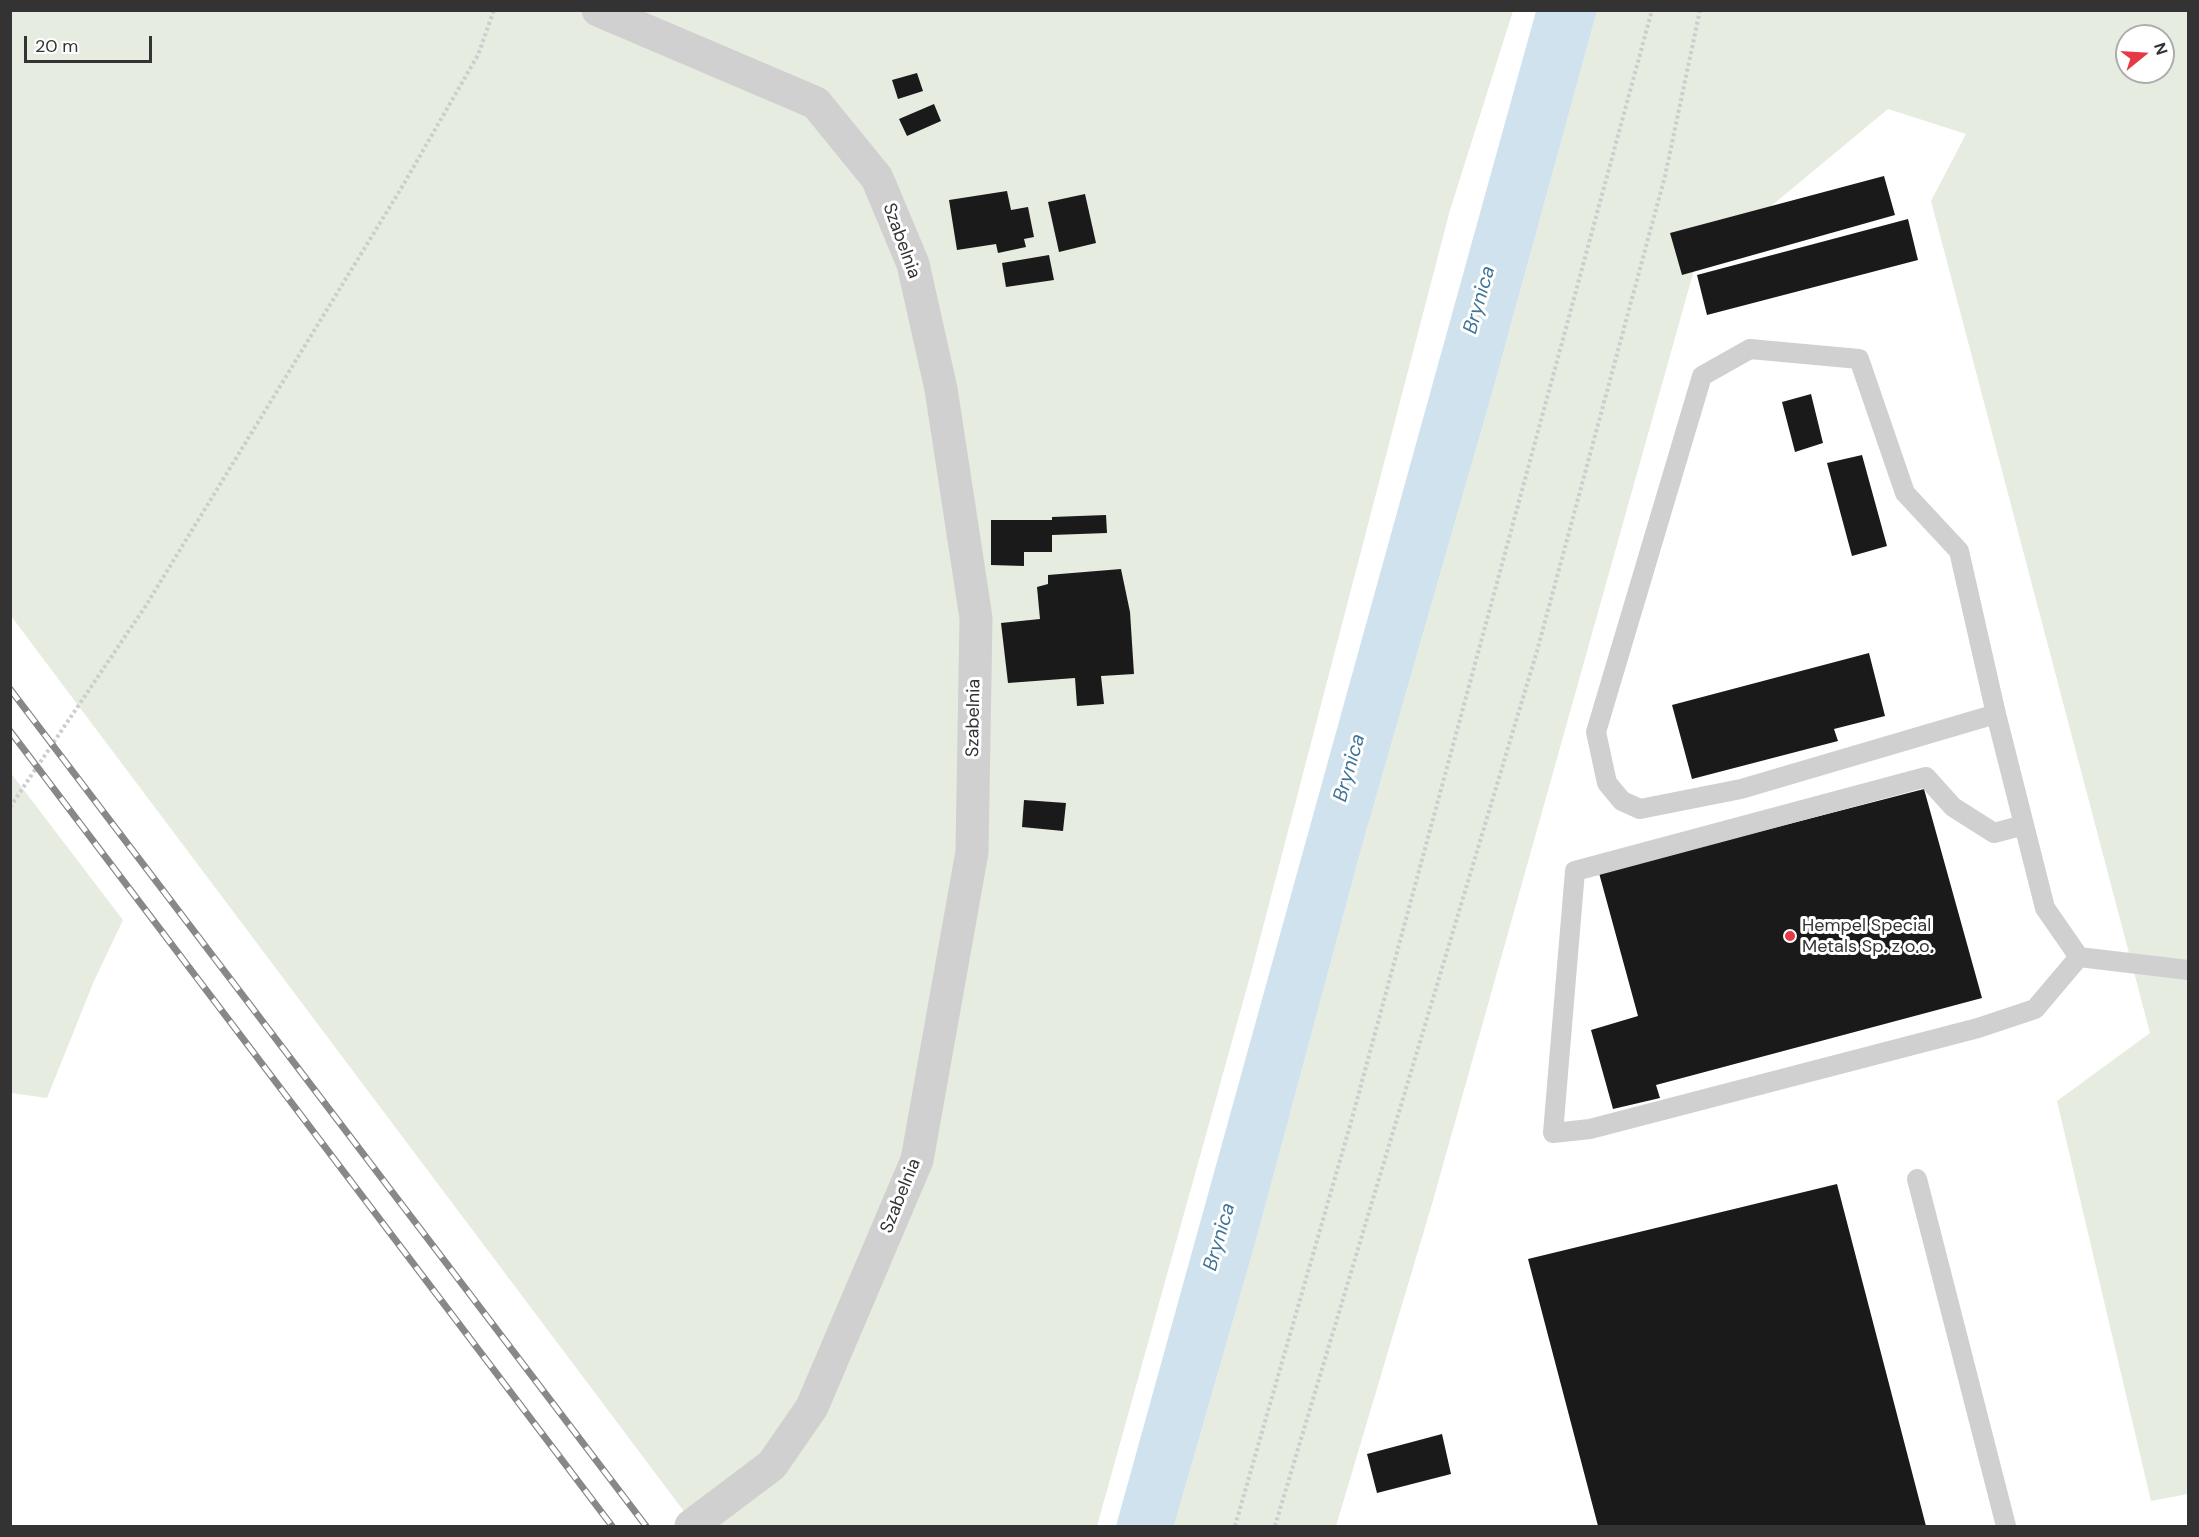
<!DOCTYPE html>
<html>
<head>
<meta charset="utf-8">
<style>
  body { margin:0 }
  #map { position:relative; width:2199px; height:1537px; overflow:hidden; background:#fff; font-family:"DM Sans",sans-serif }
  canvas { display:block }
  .frame { position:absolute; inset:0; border:12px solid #333; pointer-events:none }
  .north { position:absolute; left:2115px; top:24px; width:60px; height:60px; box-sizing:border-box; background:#fff; border:2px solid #adadad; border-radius:50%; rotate:72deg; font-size:16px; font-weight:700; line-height:24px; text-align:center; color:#333 }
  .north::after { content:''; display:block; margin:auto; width:21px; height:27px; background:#e63946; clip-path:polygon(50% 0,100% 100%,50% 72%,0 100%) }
  .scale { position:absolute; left:24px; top:36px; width:128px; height:27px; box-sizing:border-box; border:3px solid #333; border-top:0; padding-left:8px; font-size:18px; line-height:21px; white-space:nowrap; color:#333; -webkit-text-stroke:4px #fff; paint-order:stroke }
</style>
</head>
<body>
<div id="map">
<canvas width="2199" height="1537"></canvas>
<div class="frame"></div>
<div class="north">N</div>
<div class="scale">20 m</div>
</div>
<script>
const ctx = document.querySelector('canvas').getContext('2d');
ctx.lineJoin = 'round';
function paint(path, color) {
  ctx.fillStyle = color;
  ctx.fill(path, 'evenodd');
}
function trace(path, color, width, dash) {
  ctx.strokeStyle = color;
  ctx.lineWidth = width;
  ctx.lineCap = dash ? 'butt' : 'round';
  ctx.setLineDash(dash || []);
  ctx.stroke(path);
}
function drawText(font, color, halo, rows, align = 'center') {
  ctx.font = font + ' "DM Sans",sans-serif';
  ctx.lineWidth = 6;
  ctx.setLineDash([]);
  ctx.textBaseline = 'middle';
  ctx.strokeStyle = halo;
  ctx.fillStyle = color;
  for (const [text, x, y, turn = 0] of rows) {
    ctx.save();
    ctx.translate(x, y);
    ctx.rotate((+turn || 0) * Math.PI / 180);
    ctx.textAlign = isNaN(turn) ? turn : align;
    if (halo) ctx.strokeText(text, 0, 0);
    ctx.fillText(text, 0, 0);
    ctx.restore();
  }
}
paint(new Path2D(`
  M11,11H1513L1450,210L1251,973L1097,1526H695L11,616Z
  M1597,11H2188V1494L2151,1501L2057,1101L2150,1033L1931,201L1966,134L1888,109L1694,270L1432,1204L1336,1526H1174L1255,1244L1362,846L1493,390ZM2127,36H2163V72H2127Z
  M10,772L123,920L94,981L47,1098L11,1093Z`), '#e6ecdf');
paint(new Path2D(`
  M1536,11H1597L1493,390L1362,846L1255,1244L1174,1526H1116Z`), '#cfe2ee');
paint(new Path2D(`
  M917,73L923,91L898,99L892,80Z
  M934,104L941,121L907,136L899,119Z
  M1884,176L1895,215L1682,275L1670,233Z
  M1007,191L1011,210L1028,207L1034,237L1024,239L1026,247L998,253L996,244L957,250L949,200Z
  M1085,194L1096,243L1059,252L1048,202Z
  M1908,219L1918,260L1707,315L1697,275Z
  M1049,255L1054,280L1006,287L1002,263Z
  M1811,394L1823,443L1795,452L1782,402Z
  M1862,455L1887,546L1852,556L1827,463Z
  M1106,515L1107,533L1052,535V552H1024V566L991,565V520H1052V517Z
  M1121,569L1130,612L1134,674L1101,676L1104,704L1077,706L1075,678L1008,683L1001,623L1040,619L1037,587L1048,584V575Z
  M1869,653L1885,716L1834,729L1838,741L1692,779L1672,705Z
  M1924,789L1982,998L1656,1085L1660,1098L1613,1109L1591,1030L1638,1016L1599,873Z
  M1024,800L1066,803L1063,831L1022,827Z
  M1837,1184L1926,1526H1598L1528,1259Z
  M1442,1434L1451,1474L1377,1493L1367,1454Z`), '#1a1a1a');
trace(new Path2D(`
  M10,807L145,607L402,187L478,55L494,10
  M1235,1526L1351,1122L1652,10
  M1275,1526L1537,651L1665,176L1700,10`), '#cdcdcd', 4, [3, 3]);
trace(new Path2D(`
  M1996,714L1741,789L1640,809L1622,801L1607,783L1596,732L1702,376L1750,349L1859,359L1905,493L1959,551L1996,714L2045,908L2079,957L2188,970
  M2024,825L1994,833L1953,807L1926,777L1575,871L1553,1133L1590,1129L1978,1028L2035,1009L2079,957
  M1917,1179L2006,1526`), '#d0d0d0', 20);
trace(new Path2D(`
  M598,10L816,103L877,178L913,264L941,389L976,618L972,852L917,1160L812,1407L772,1465L691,1526`), '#d0d0d0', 33);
const rail = new Path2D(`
  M10,689L646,1526
  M10,731L612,1526`);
trace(rail, '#888', 7);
trace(rail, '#fff', 4.5, [14]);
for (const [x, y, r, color] of [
  [1790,936,6,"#e63946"]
]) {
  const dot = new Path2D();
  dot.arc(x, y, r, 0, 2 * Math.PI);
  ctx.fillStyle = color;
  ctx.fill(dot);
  trace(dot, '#fff', 2);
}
drawText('18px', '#333', '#fff', [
  ["Szabelnia",901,241,70],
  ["Szabelnia",974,718,-89],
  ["Szabelnia",901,1196,-68]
]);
drawText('18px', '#333', '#fff', [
  ["Hempel Special",1802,926],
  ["Metals Sp. z o.o.",1802,947]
], 'left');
drawText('italic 20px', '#3f7597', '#fff', [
  ["Brynica",1480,300,-74],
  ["Brynica",1350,768,-74],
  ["Brynica",1220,1237,-74]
]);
</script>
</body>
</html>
